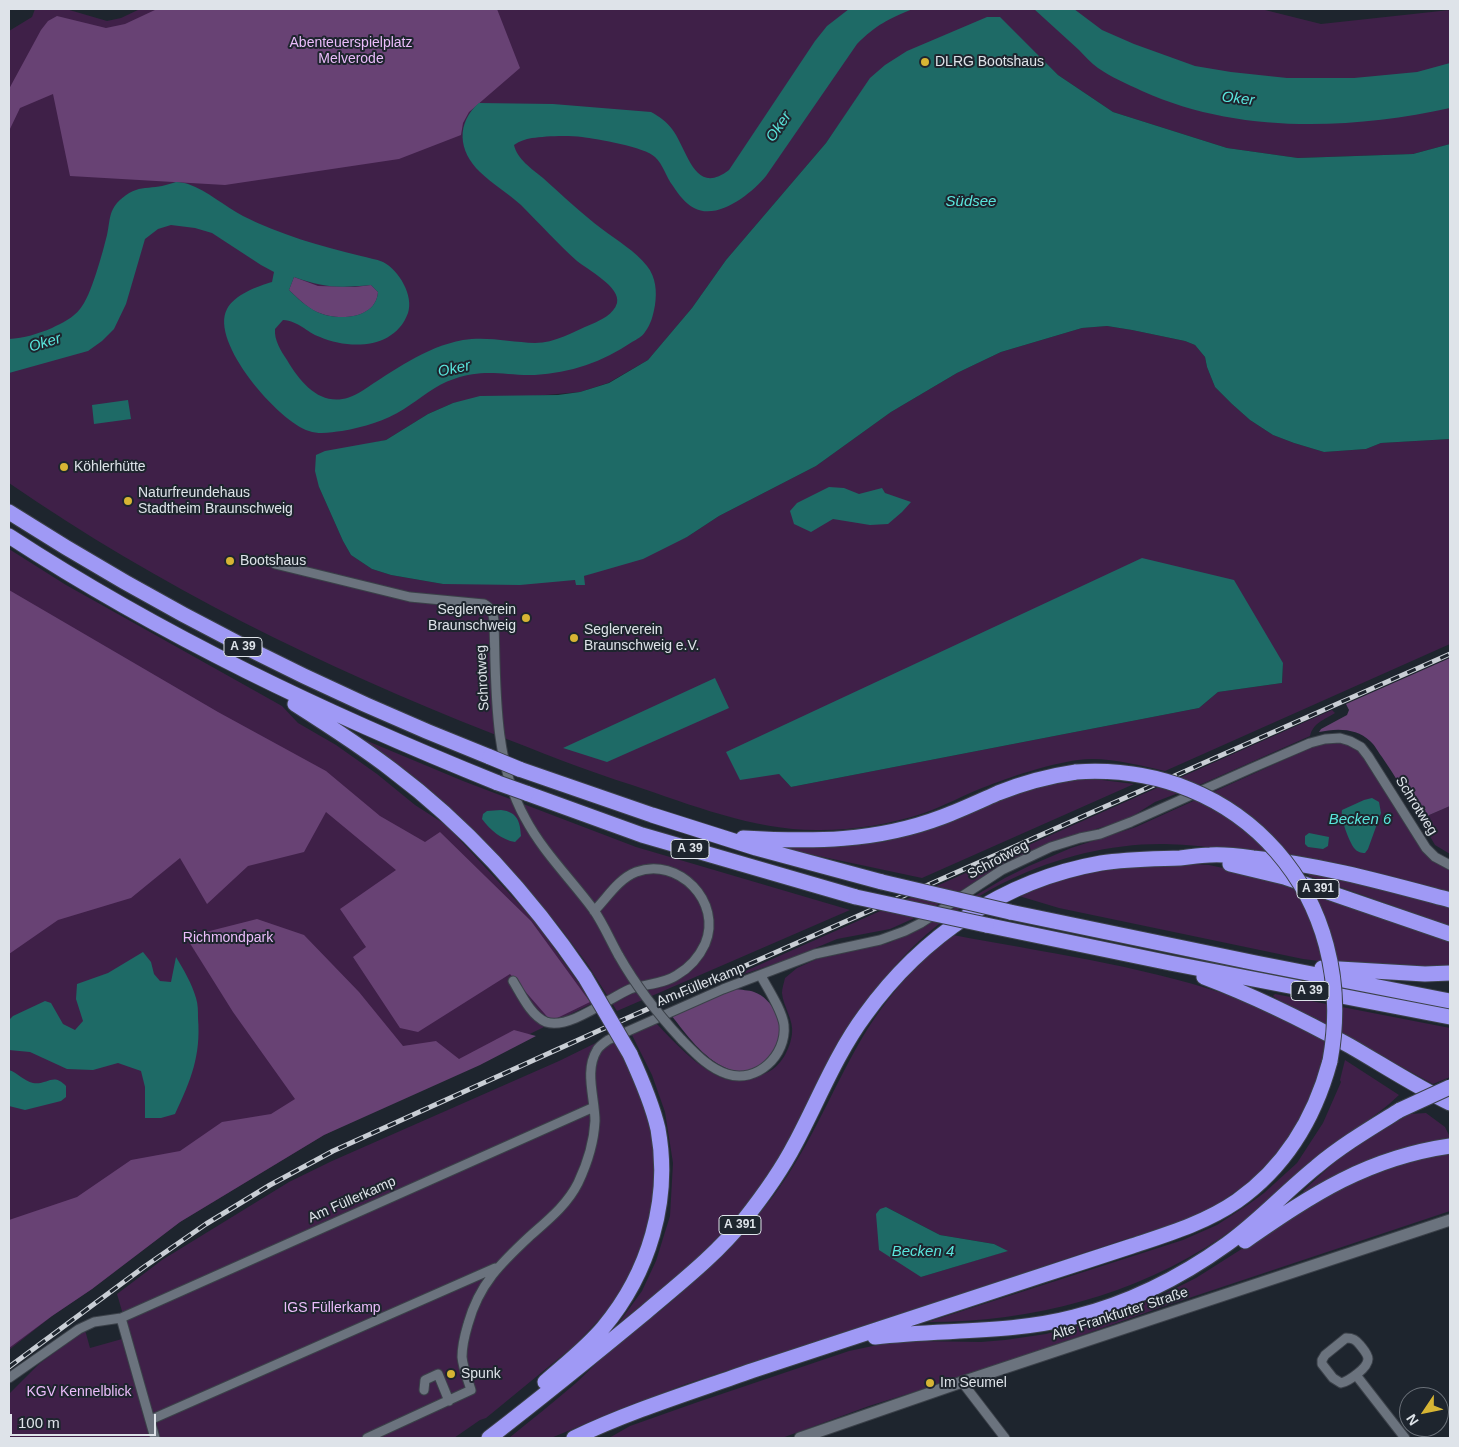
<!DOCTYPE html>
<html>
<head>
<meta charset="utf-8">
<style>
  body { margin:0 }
  #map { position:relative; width:1459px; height:1447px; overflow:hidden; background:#1e252e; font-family:Helvetica,sans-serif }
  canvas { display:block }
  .frame { position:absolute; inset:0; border:10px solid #dee3e9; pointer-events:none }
  .north { position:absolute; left:1399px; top:1387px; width:50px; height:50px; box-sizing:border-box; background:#1e252e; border:1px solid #6b7179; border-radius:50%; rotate:236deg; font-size:14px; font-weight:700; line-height:20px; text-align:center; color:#dee3e9 }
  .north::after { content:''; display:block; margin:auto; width:18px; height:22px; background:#d7b534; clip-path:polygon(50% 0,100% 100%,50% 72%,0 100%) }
  .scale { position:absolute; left:10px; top:1414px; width:146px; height:22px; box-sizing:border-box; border:2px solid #dee3e9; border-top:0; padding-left:6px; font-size:15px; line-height:18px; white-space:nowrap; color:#dee3e9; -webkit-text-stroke:4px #1e252e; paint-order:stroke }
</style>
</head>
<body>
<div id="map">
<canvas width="1459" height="1447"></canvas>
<div class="frame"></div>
<div class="north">N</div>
<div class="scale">100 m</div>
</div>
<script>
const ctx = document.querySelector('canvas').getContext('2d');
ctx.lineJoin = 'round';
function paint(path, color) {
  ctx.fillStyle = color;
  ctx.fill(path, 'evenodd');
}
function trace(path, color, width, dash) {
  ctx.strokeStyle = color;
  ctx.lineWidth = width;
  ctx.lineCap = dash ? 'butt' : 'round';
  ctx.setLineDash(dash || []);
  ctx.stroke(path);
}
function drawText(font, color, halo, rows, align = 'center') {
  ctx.font = font + ' Helvetica,sans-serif';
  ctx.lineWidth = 4;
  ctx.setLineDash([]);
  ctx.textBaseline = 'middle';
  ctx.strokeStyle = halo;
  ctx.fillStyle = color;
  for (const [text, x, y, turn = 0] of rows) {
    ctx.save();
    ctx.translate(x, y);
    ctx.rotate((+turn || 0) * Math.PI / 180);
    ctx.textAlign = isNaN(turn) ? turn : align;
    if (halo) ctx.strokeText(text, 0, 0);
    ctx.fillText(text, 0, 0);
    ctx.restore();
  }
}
paint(new Path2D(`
  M35,9H66L107,21L121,18L140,9H1261L1321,24L1450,10V144L1413,154L1298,158L1227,148L1113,112L1058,75L1000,18L871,78L826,143L726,260L692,308L648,360L608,383L580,392L453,403L428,414L386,440L368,444L319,487L343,541L351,555L372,569L391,575L443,584L576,580V585L584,576L687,537L719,516L816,466L891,412L957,373L1001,352L1082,328L1107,326L1132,330L1185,341L1195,345L1205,357L1207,367L1215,387L1232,404L1250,420L1273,435L1294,443L1324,452L1366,449L1381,443L1450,439V644L1165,771C1138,765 1105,756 1078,760C1048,764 1010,777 982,788C962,796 944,806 924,813C891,824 855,830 820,830C755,831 692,805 632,785C584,770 538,751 491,733C323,667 158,586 9,483V31L32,17ZM1283,663L1282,683L1218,692L1199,708L791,787L779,774Z
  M9,549L66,585L282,706L298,723L336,745L377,774L415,805L446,825L533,919L593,1003L324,1135L180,1222L92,1289L52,1316L9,1350Z
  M1332,710L1335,713C1324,720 1313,723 1310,736L1204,783L1155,802L1128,819L1067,838L1006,863L919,916L890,929L837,939L789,959L741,975V973Z
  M365,740L463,781L636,847L850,910L617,1011L588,965L558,925L493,851L364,741Z
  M1328,740L1348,743L1360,751L1422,849L1434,862L1450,869V895C1404,885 1357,875 1310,865C1263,855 1213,845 1164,844C1061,843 951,895 887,976C873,994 863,1016 852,1036C822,1087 793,1140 759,1190C723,1243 668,1284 618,1324L642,1291L656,1261L670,1216L673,1163L665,1112L652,1075L631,1033L655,1022C673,1041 709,1081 737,1081C747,1081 756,1078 766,1073C781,1067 790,1049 792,1034C794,1020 783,1006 782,993C782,988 784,983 785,978L797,968L817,959L889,943L924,926L1005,878L1029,866L1071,848L1136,827Z
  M1078,777L1134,784L922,878L781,848L884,842L953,818L1046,781Z
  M1450,806V854L1435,845L1420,819Z
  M1176,863L1209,865L1242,872L1322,896L1450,941V969L1343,964L1303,959L1059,908L1019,896L1052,882L1101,869Z
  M1308,872L1450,905V926L1309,876Z
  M953,935C1043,952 1138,965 1225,994C1260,1005 1293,1024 1325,1040L1319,1086L1291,1137L1251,1181L1216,1205L1193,1217L686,1384L626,1407L551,1438H509C531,1420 554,1402 576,1383C588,1372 599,1360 612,1349C627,1336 643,1324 659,1312C699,1279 736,1243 768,1203C806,1155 828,1098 858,1045C882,1003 914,964 953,935ZM886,1207L940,1235L994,1244L1007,1251L921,1277Z
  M1275,994L1450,1028V1077L1433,1084L1281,1002L1273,996Z
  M612,1035L636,1081L655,1139L656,1196L639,1260L612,1305L594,1325L575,1345L486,1418L480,1420L454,1438H159L117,1294L162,1260L289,1182L332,1161L559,1061Z
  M1345,1060L1399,1095C1374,1119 1344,1135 1318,1157C1286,1183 1256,1214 1222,1237C1136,1295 1032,1322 928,1322L1183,1240L1217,1225L1249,1204L1264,1193L1297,1163L1323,1123L1341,1082L1340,1080Z
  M1426,1113L1445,1127L1450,1137L1448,1141L1305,1193L1303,1191L1337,1160L1367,1139L1410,1114Z
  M1450,1152V1211L1162,1307L981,1371L869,1406L782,1438H609L630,1426L695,1403L849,1351L887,1343L913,1341L981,1342L1005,1340L1046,1334L1098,1321L1160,1296L1196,1278L1292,1217L1338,1189L1379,1169Z
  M85,1330L90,1348L122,1339L152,1438H9V1394L39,1364Z`), '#3f2048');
paint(new Path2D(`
  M157,9H497L520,68L469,112L463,123L461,135L399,159L225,185L70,176L53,94L20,108L9,131V89L41,30L48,21L57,16L106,28L125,24Z
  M294,277L318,286L355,287L371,285L378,292C376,320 337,321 317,312C306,307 297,297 289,290Z
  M9,590L218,712L326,771L380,816L425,842L440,832L531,921L590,1002L551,1021L510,974L418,1032L400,1028L353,957L366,947L340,909L396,870L326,812L304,852L248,866L207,904L180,858L131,898L58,920L9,954Z
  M1450,658V806L1420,819C1408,798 1396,777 1382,757C1378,752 1375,745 1370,741C1357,728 1336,728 1319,732L1321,729L1347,715L1349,710L1346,704Z
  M257,919L304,935L359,992L403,1046L436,1041L459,1059L514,1030L536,1036L480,1065L324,1135L180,1222L92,1289L52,1316L9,1348V1220L77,1197L131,1160L180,1151L222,1122L271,1114L295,1099L233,1012L186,937Z
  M735,989C741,990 749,990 754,992C773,998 785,1026 779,1044C771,1064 746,1078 726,1068C702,1057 687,1035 671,1015Z`), '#684274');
paint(new Path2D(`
  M849,9H913C888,19 876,25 857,44L766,176C752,193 718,221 694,208C686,204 678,194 673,186C666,177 663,164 655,157C645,147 597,139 582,137C568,135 545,136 532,138C525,139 520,141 514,145C517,159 532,169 543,178C562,195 582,214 602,229C618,241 635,251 647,266C656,277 657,292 655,305C653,316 651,324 645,332C642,337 637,339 632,342C603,362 570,373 535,375C504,376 486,368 454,379C435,385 420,399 404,409C385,421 364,427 342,431C332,432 320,435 309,431C279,422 209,342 227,309C234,295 258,286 272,282L274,272L261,265L212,233L195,228L171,225L158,229L145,239L126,304L114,329L102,341L88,351L9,373V339C24,338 38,334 52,328C62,323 73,318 80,309C91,297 103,251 107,235C109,227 109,216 113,209C117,201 127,193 136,190C143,187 154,188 162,186C167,185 172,183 176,182C180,182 185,183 188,184C208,191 224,206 243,216C280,235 321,246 361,256C368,258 376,259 383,262C399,270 414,296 408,313C395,349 350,350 320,337C306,332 299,321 283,320L275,329C274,340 281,351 287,360C304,389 328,413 362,391C393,371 425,347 463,340C486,336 511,342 535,343C555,343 573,332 592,324C601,320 614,314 617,303C621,287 588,270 577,261C558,244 540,224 521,205C508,193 492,184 480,172C458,151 456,123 479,103L553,104L651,112C660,117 666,121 672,129C688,150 694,197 729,170L815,41L827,26ZM294,277C325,288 338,288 371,285L378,292C376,320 336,321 317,312C307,307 297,298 289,290Z
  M1034,9H1074L1102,30L1134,44L1195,66L1231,72L1287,78H1354L1417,72L1450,63V108C1350,130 1237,134 1142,91C1127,84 1111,77 1098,68C1091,63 1085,56 1079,50C1064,36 1049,23 1034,9Z
  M987,17H1000L1058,75L1113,112L1227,148L1298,158L1413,154L1450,144V439L1381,443L1366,449L1324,452L1294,443L1273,435L1250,420L1232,404L1215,387L1207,367L1205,357L1195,345L1185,341L1132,330L1107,326L1082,328L1001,352L957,373L891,412L816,466L719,516L687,537L643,559L584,576L585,585H576L575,580L520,585L443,584L391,575L372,569L351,555L343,541L319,487L315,471L316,455L325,451L386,440L428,414L453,403L480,396L558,395L580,392L609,383L648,360L692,308L726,260L826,143L870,78L885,65L907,51Z
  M128,400L131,419L94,424L92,405Z
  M829,487L844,488L859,494L882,488L885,493L911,502L902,512L888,524L870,525L833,519L811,532L794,524L790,511L797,503Z
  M1142,558L1234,580L1283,663L1282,683L1218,692L1199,708L791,787L779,774L740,780L726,752Z
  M715,678L729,708L607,762L563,748Z
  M1372,798L1379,802L1381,813L1368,849L1365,853C1361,853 1357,852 1354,848C1349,841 1340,818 1342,810L1364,800Z
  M501,810C518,812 520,822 521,836L515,842C502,840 490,830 482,819L483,814L487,811Z
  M1309,833L1329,837L1328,846L1323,849L1308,847L1305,844V836Z
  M143,952L151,962L154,974L160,981L171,982L176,957C184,970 192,984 196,998C198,1004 198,1011 198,1018C201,1056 191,1080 175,1114L161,1118H145V1087L141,1071L118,1063L93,1070L67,1069L30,1052L9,1050V1020L13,1016L45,1001L51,1003L63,1024L75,1030L83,1021L76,999L77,984L108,973Z
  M9,1070C18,1073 24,1081 33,1083C48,1085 53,1072 66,1086V1097L61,1101L25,1110L9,1106Z
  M886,1207L940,1235L994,1244L1008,1251L921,1277L879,1250L876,1214L880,1209Z`), '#1e6a66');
const minor = new Path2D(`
  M275,564L410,597L484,604C491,608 493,612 494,621C496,684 493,761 525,818C543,852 570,878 593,909C603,923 610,940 619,956
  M513,981C521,994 531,1016 546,1022C569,1030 609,998 630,989C645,984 664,984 677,975C689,968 699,957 705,944C723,902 678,856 636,872C618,879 607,898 594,911
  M681,1039C694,1052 708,1068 727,1074C757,1084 787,1055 784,1025C782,1010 768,989 761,976
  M1346,1338C1353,1338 1356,1340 1360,1345C1363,1349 1368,1354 1368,1359C1368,1368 1349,1381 1341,1383L1333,1378L1322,1364V1360L1325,1355Z
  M1356,1375L1405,1438
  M9,1378L79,1329L94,1322L121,1318
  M962,1382L1005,1438
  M424,1390L425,1380L438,1374L449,1401
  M150,1420L495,1268
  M155,1438L121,1318L594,1107
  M367,1438L471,1390C468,1380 463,1368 462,1357C462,1347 465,1334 468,1324C479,1284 501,1263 530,1236C548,1220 567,1205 578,1183C587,1164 594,1141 595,1121C595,1098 584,1071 597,1050C599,1046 604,1043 608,1040L723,989L815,954L880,940L905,931L921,923L1002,870L1051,847L1080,838L1100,834L1131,822L1252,768L1310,743L1325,739L1340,738L1350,741L1361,747L1368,756L1426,848L1435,857L1450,865`);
const tertiary = new Path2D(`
  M800,1438L962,1382L1450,1220`);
const motorway = new Path2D(`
  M9,512C161,609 322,691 490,757
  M9,536C164,637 327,714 498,783
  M295,704C328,725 361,746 392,770C468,827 532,899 585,977
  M519,769L652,815L756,848L882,882
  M526,793L642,835L856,897
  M743,838C812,842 876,842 942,817C961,810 980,801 998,793C1023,783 1049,776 1076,772
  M1230,864L1284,877L1450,934
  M1010,912L1256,963L1450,1001
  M986,925L1170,963L1450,1017
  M1322,968L1425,974L1450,973
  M1204,977C1254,996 1303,1020 1350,1046C1383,1065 1415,1086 1450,1103
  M1245,1241C1313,1194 1367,1158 1450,1146
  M875,1337C941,1329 1009,1334 1074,1317C1130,1303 1181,1277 1227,1244C1259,1221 1285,1192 1316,1167C1342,1145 1371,1128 1400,1110
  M545,1382C564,1365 586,1348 603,1328C649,1273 671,1200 658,1129C652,1103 641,1078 630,1054
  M489,1438C542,1397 594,1355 646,1312C680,1283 716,1255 744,1220C763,1196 781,1171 795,1144C818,1101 836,1054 865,1015C922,936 1004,880 1101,863C1127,859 1153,859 1180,858C1190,857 1200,855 1210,855C1224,854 1239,856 1253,858C1319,864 1386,883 1450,900
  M574,1438C630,1411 692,1392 751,1371C847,1339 943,1307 1040,1276C1071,1266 1101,1256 1132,1246C1168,1234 1205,1223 1237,1201C1285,1167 1315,1117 1330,1061`);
trace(minor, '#3b4149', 11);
trace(tertiary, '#3b4149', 13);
trace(motorway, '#3b4149', 17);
trace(minor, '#6b737e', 9);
trace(tertiary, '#6b737e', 11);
trace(motorway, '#9f99f5', 15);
const rail = new Path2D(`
  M9,1367L144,1267L206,1224L270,1185L333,1151L598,1031L1450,654`);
trace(rail, '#c9ced5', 5);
trace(rail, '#1e252e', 3, [9]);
const minorBridge = new Path2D(`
  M619,956C636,986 657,1013 681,1039`);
const motorwayBridge = new Path2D(`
  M490,757L519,769
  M1076,772C1242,761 1360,898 1330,1061
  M498,783L526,793
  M882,882L1010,912
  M856,897L986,925
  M585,977L630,1054
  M1400,1110L1450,1087`);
trace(minorBridge, '#3b4149', 11, []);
trace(motorwayBridge, '#3b4149', 17, []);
trace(minorBridge, '#6b737e', 9);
trace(motorwayBridge, '#9f99f5', 15);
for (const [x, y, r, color] of [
  [925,62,5,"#d7b534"],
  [64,467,5,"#d7b534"],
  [128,501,5,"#d7b534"],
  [230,561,5,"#d7b534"],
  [526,618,5,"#d7b534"],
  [574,638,5,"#d7b534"],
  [451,1374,5,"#d7b534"],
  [930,1383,5,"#d7b534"]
]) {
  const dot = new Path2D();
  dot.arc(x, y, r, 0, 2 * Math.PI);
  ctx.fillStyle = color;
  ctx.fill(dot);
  trace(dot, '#1e252e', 2);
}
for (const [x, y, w] of [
  [243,647,38],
  [690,849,38],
  [1318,889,42],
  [1310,991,38],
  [740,1225,42]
]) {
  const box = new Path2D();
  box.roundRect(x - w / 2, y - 9.5, w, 19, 4);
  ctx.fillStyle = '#1e252e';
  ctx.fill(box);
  trace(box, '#dee3e9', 1);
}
drawText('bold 12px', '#dee3e9', null, [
  ["A 39",243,647],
  ["A 39",690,849],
  ["A 391",1318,889],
  ["A 39",1310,991],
  ["A 391",740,1225]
]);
drawText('14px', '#ebbdfb', '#1e252e', [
  ["Abenteuerspielplatz",351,43],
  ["Melverode",351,59],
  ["Richmondpark",228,938],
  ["IGS Füllerkamp",332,1308],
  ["KGV Kennelblick",79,1392]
]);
drawText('14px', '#dee3e9', '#1e252e', [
  ["DLRG Bootshaus",935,62],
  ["Köhlerhütte",74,467],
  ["Naturfreundehaus",138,493],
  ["Stadtheim Braunschweig",138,509],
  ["Bootshaus",240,561],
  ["Seglerverein",516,610,"right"],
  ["Braunschweig",516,626,"right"],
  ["Seglerverein",584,630],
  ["Braunschweig e.V.",584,646],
  ["Spunk",461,1374],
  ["Im Seumel",940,1383]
], 'left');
drawText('14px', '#dee3e9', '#1e252e', [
  ["Schrotweg",483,678,-93],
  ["Schrotweg",1416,806,58],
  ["Schrotweg",998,860,-28],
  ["Am Füllerkamp",701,985,-22],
  ["Am Füllerkamp",352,1200,-24],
  ["Alte Frankfurter Straße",1120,1314,-18]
]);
drawText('italic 15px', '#5ae6dd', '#1e252e', [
  ["Oker",1238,99,7],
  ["Oker",779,127,-56],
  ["Südsee",971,202],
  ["Oker",45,343,-17],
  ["Oker",454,369,-12],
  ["Becken 6",1360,820],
  ["Becken 4",923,1252]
]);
</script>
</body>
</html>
